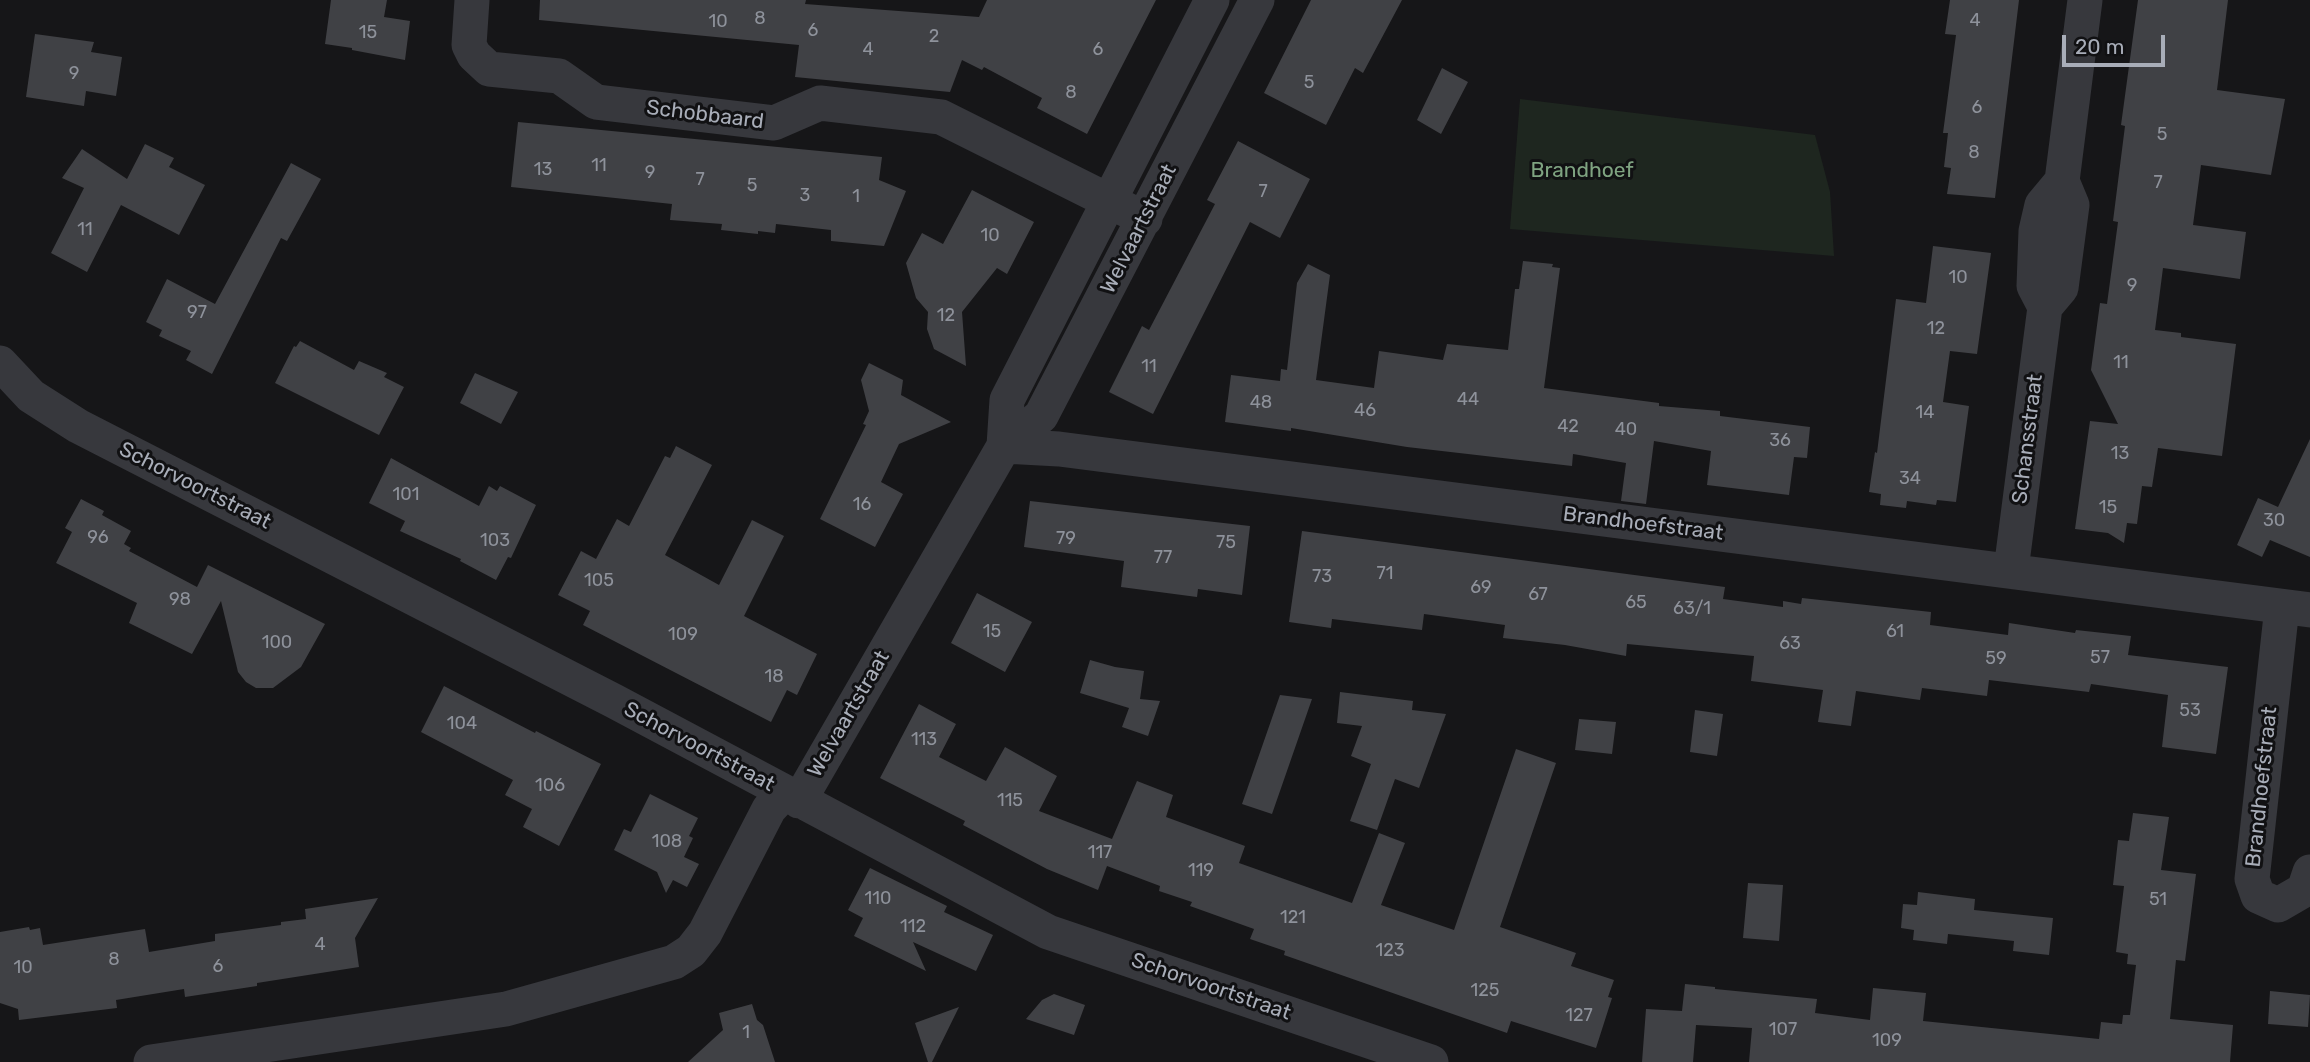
<!DOCTYPE html>
<html>
<head>
<meta charset="utf-8">
<style>
  body { margin:0 }
  #map { position:relative; width:2310px; height:1062px; overflow:hidden; background:#161618; font-family:Rubik,sans-serif }
  canvas { display:block }
  .scale { position:absolute; left:2062px; top:35px; width:103px; height:32px; box-sizing:border-box; border:4px solid #a8adb8; border-top:0; padding-left:9px; font-size:21px; line-height:24px; white-space:nowrap; color:#a8adb8; -webkit-text-stroke:5px #111113; paint-order:stroke }
</style>
</head>
<body>
<div id="map">
<canvas width="2310" height="1062"></canvas>
<div class="scale">20 m</div>
</div>
<script>
const ctx = document.querySelector('canvas').getContext('2d');
ctx.lineJoin = 'round';
function paint(path, color) {
  ctx.fillStyle = color;
  ctx.fill(path, 'evenodd');
}
function trace(path, color, width, dash) {
  ctx.strokeStyle = color;
  ctx.lineWidth = width;
  ctx.lineCap = dash ? 'butt' : 'round';
  ctx.setLineDash(dash || []);
  ctx.stroke(path);
}
function drawText(font, color, halo, rows, align = 'center') {
  ctx.font = font + ' Rubik,sans-serif';
  ctx.lineWidth = 6;
  ctx.setLineDash([]);
  ctx.textBaseline = 'middle';
  ctx.strokeStyle = halo;
  ctx.fillStyle = color;
  for (const [text, x, y, turn = 0] of rows) {
    ctx.save();
    ctx.translate(x, y);
    ctx.rotate((+turn || 0) * Math.PI / 180);
    ctx.textAlign = isNaN(turn) ? turn : align;
    if (halo) ctx.strokeText(text, 0, 0);
    ctx.fillText(text, 0, 0);
    ctx.restore();
  }
}
paint(new Path2D(`
  M1520,99L1815,135L1830,192L1834,256L1510,229Z`), '#1e261f');
paint(new Path2D(`
  M331,0H387L384,17L410,21L405,60L352,50V48L325,44Z
  M540,0H806L805,4L979,17L987,0H1156L1087,134L1037,108L1042,98L984,67L982,70L962,60L950,92L795,77L799,45L539,20Z
  M1311,0H1402L1363,73L1355,68L1326,125L1264,93Z
  M1950,0H2019L1995,198L1947,194L1951,168L1944,167L1948,133H1943L1956,35L1945,34Z
  M2138,0H2228L2217,90L2285,99L2271,175L2201,165L2193,225L2246,232L2240,279L2163,268L2155,330L2181,333V337L2236,344L2222,456L2158,448L2152,487L2142,486L2137,524L2127,523L2124,543L2108,533L2075,529L2090,421L2118,424L2091,370L2100,303L2107,304L2118,222L2113,221L2125,126L2121,125Z
  M35,34L94,42L91,52L122,57L116,96L86,91L84,106L26,97Z
  M1442,68L1468,82L1441,134L1417,120Z
  M518,122L882,157L879,180L906,191L884,246L831,241V230L776,224L775,233L758,231V234L721,230L722,224L670,220L672,204L511,187Z
  M1238,141L1310,179L1280,238L1250,222L1153,414L1109,392L1142,326L1149,330L1215,204L1207,200Z
  M145,144L174,158L169,167L205,185L179,235L121,205L87,272L51,253L84,188L62,178L82,149L127,179Z
  M291,163L321,179L287,241L281,238L212,374L186,360L191,351L159,336L162,330L146,322L167,279L215,304Z
  M972,190L1034,222L1007,274L997,268L962,312L966,366L934,349L927,329L928,312L916,298L906,263L922,233L943,244Z
  M1933,246L1991,253L1977,354L1950,351L1943,402L1969,406L1956,502L1937,500L1936,505L1907,501L1906,508L1880,505L1881,494L1869,492L1875,452L1877,453L1896,299L1926,303Z
  M1523,261L1553,264L1552,267L1560,268L1544,388L1659,403V406L1720,411V416L1810,427L1807,458L1794,457L1789,495L1707,485L1711,451L1654,441L1646,504L1621,501L1626,463L1573,454L1572,466L1407,447L1291,428V431L1225,422L1231,375L1280,381L1281,369L1287,370L1297,283L1308,264L1330,275L1316,380L1374,388L1379,351L1443,360L1447,344L1508,350L1515,289H1519Z
  M300,341L354,370L359,361L387,373L384,377L404,387L379,435L275,383L294,346L296,347Z
  M869,363L903,380L901,395L951,422L899,444L881,482L903,494L875,547L820,519L866,425L863,424L869,411L861,380Z
  M475,373L518,392L501,424L460,403Z
  M2310,439V557L2270,540L2262,557L2237,545L2258,498L2278,507Z
  M676,446L712,465L665,555L719,585L752,520L784,536L744,616L817,654L797,695L787,690L771,722L583,625L590,611L558,595L581,551L596,559L617,519L629,526L665,456L670,458Z
  M391,458L479,506L489,486L497,491L500,486L536,505L511,558L508,557L496,580L460,561L461,559L400,531L405,521L369,503Z
  M81,499L104,511L102,515L131,531L124,544L131,548L129,551L197,587L208,565L325,624L301,667L273,688H256L246,682L238,672L221,601L192,654L129,623L137,603L56,563L72,532L65,528Z
  M1030,501L1250,526L1242,595L1198,589L1197,597L1121,587L1124,561L1024,547Z
  M1302,531L1725,587L1723,599L1783,607V601L1801,604L1802,598L1931,612L1930,625L2008,635L2009,623L2075,633L2076,630L2131,636L2128,655L2228,667L2216,754L2162,747L2168,695L2091,684L2089,692L1989,680L1987,696L1922,688L1920,700L1856,691L1851,726L1818,722L1823,690L1751,681L1754,656L1627,644L1626,656L1565,645L1503,638L1505,625L1424,614L1422,630L1332,619L1331,628L1289,622Z
  M977,593L1032,622L1005,672L951,643Z
  M1090,660L1115,667L1144,671L1140,699L1160,701L1148,736L1122,727L1129,708L1080,693Z
  M444,686L535,733L536,731L601,764L559,846L523,827L532,809L505,795L513,780L421,732Z
  M1340,692L1413,701L1412,710L1446,714L1419,788L1395,779L1377,830L1350,821L1371,764L1351,756L1362,726L1337,723Z
  M1280,695L1312,699L1272,814L1242,804Z
  M919,704L956,724L939,757L986,781L1005,747L1057,776L1039,811L1112,839L1137,781L1173,795L1166,817L1245,846L1239,863L1352,903L1379,833L1405,843L1381,905L1454,930L1516,749L1556,763L1500,927L1576,953L1571,966L1614,980L1608,997L1612,998L1596,1048L1511,1021L1507,1033L1284,955L1285,951L1250,939L1254,929L1190,906L1192,902L1159,891L1160,886L1107,866L1098,890L1047,869L963,825L965,821L880,778Z
  M1695,710L1723,714L1717,756L1690,752Z
  M1579,719L1616,722L1612,754L1575,750Z
  M650,794L698,818L689,836L693,838L684,857L699,864L687,887L673,880L666,893L657,872L614,850L624,829L631,832Z
  M2133,813L2169,817L2161,870L2196,874L2185,961L2176,960L2170,1019L2233,1025L2230,1062H1749L1752,1028L1696,1025L1693,1062H1642L1646,1009L1682,1011L1685,984L1715,987V989L1817,999L1815,1013L1870,1020L1873,988L1926,993L1923,1021L2099,1039L2101,1022L2122,1024L2123,1015H2130L2136,965L2127,964L2128,954L2116,952L2124,886L2113,885L2118,840L2129,841Z
  M870,868L947,906L944,912L993,935L976,971L913,942L926,971L854,936L863,918L848,910Z
  M1748,883L1783,885L1779,941L1743,938Z
  M1918,892L1975,899L1974,910L2053,918L2049,955L2013,951L2014,941L1948,934L1947,944L1913,940L1914,930L1901,928L1903,904L1917,905Z
  M378,898L355,938L359,967L257,983V986L185,997L184,989L116,1000L117,1008L19,1020L18,1009L0,1003V932L29,927L30,930L40,928L43,945L145,929L149,952L215,941V934L281,925V922L306,919L305,909Z
  M2270,991L2310,995L2308,1027L2268,1024Z
  M1054,994L1085,1005L1074,1035L1026,1019L1042,1000Z
  M752,1004L757,1020L763,1025L775,1062H688L723,1030L719,1013Z
  M959,1007L932,1062H928L915,1023Z`), '#404145');
trace(new Path2D(`
  M472,0L469,45L474,55L489,69L559,76L596,102L774,123L820,103L941,117L1145,219
  M2045,307L2034,286L2036,231L2042,205L2062,181
  M0,363L31,396L78,426L614,701L1048,932L1431,1062
  M1004,446L1059,449L2310,610
  M1004,446L1007,400L1212,0
  M2011,570L2045,307L2061,288L2072,205L2062,181L2085,0
  M2282,607L2252,879L2258,896L2278,905L2304,890L2310,872
  M799,801L1004,446L1041,416L1257,0
  M151,1062L506,1009L674,962L691,951L705,933L769,809L785,792`), '#37383d', 35);
drawText('18px', '#8e929b', null, [
  ["8",760,19],
  ["4",1975,21],
  ["10",718,22],
  ["6",813,31],
  ["15",368,33],
  ["2",934,37],
  ["4",868,50],
  ["6",1098,50],
  ["9",74,74],
  ["5",1309,83],
  ["8",1071,93],
  ["6",1977,108],
  ["5",2162,135],
  ["8",1974,153],
  ["11",599,166],
  ["13",543,170],
  ["9",650,173],
  ["7",700,180],
  ["7",2158,183],
  ["5",752,186],
  ["7",1263,192],
  ["3",805,196],
  ["1",856,197],
  ["11",85,230],
  ["10",990,236],
  ["10",1958,278],
  ["9",2132,286],
  ["97",197,313],
  ["12",946,316],
  ["12",1936,329],
  ["11",2121,363],
  ["11",1149,367],
  ["44",1468,400],
  ["48",1261,403],
  ["46",1365,411],
  ["14",1925,413],
  ["42",1568,427],
  ["40",1626,430],
  ["36",1780,441],
  ["13",2120,454],
  ["34",1910,479],
  ["101",406,495],
  ["16",862,505],
  ["15",2108,508],
  ["30",2274,521],
  ["96",98,538],
  ["79",1066,539],
  ["103",495,541],
  ["75",1226,543],
  ["77",1163,558],
  ["71",1385,574],
  ["73",1322,577],
  ["105",599,581],
  ["69",1481,588],
  ["67",1538,595],
  ["98",180,600],
  ["65",1636,603],
  ["63/1",1692,609],
  ["15",992,632],
  ["61",1895,632],
  ["109",683,635],
  ["100",277,643],
  ["63",1790,644],
  ["57",2100,658],
  ["59",1996,659],
  ["18",774,677],
  ["53",2190,711],
  ["104",462,724],
  ["113",924,740],
  ["106",550,786],
  ["115",1010,801],
  ["108",667,842],
  ["117",1100,853],
  ["119",1201,871],
  ["110",878,899],
  ["51",2158,900],
  ["121",1293,918],
  ["112",913,927],
  ["4",320,945],
  ["123",1390,951],
  ["8",114,960],
  ["6",218,967],
  ["10",23,968],
  ["125",1485,991],
  ["127",1579,1016],
  ["107",1783,1030],
  ["1",746,1033],
  ["109",1887,1041]
]);
drawText('21px', '#a8adb8', '#111113', [
  ["Schobbaard",705,115,7],
  ["Welvaartstraat",1139,229,-63],
  ["Schansstraat",2028,439,-83],
  ["Schorvoortstraat",195,486,27],
  ["Brandhoefstraat",1643,524,7],
  ["Welvaartstraat",849,714,-60],
  ["Schorvoortstraat",699,747,28],
  ["Brandhoefstraat",2262,787,-84],
  ["Schorvoortstraat",1211,987,19]
]);
drawText('21px', '#7fa381', '#111113', [
  ["Brandhoef",1582,171]
]);
</script>
</body>
</html>
